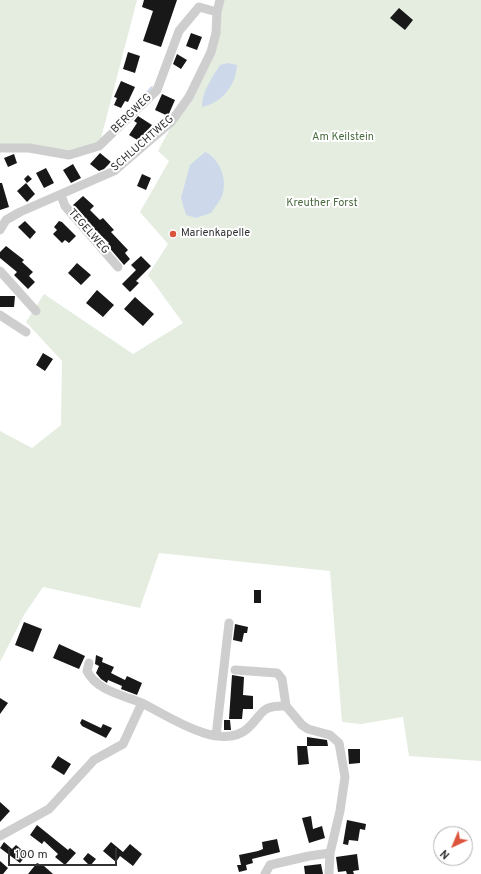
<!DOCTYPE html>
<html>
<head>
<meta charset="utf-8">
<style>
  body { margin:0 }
  #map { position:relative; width:481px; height:874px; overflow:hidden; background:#fff; font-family:Overpass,sans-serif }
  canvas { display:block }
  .north { position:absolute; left:433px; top:826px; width:40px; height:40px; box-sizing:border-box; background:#fff; border:1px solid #adadad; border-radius:50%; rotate:224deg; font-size:11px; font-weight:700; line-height:16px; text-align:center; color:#313131 }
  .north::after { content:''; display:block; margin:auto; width:14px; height:18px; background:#dd543d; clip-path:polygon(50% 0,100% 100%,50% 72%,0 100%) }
  .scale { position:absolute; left:8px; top:848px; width:109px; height:18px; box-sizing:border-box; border:2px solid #313131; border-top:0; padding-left:5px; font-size:12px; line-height:14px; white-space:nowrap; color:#313131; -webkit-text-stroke:3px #fff; paint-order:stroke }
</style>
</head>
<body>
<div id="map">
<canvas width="481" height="874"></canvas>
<div class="north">N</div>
<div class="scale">100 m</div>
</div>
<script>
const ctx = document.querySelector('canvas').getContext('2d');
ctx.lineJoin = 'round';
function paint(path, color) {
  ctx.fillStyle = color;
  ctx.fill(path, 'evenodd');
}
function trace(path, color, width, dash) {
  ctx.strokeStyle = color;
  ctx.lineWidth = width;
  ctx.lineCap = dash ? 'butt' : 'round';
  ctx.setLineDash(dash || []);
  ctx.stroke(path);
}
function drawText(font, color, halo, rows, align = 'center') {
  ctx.font = font + ' Overpass,sans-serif';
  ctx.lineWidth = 4;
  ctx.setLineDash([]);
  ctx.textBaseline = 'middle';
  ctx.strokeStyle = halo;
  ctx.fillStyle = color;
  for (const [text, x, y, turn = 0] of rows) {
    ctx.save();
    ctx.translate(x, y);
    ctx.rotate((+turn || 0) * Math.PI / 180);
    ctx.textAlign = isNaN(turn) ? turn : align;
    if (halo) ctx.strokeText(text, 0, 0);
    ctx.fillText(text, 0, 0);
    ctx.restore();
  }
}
paint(new Path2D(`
  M0,0H137L99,146L69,155L0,145Z
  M220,0H481V761L409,756L403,717L361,724L342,722L330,571L159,553L140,608L43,587L24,615L0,662V431L32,448L61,425L62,361L26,322L44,294L133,354L183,323L148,275L168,244L140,212L169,161L158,151L211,52Z`), '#e4ede0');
paint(new Path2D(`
  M228,63L237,65C236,85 222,103 202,107C202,91 212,78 220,65Z
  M205,152C219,158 227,178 223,193C221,200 215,207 211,213L196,218L186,215L181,198L190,165Z`), '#cdd9eb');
trace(new Path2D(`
  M137,103L152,87`), '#cdd9eb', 2);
paint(new Path2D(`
  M144,0H177L161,47L143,41L153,11L142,7Z
  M399,8L413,20L405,30L390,18Z
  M191,33L202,37L197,50L186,46Z
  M128,52L140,56L135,73L123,69Z
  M177,54L187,60L181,69L173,64Z
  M121,81L135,87L128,102L125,101L121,108L114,105L117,98L114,97Z
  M162,94L175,100L168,116L155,110Z
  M138,116L152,125L139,141L129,135L137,123L134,121Z
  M100,153L111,162L104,169L99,171L90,164Z
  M14,154L17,163L8,167L4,158Z
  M73,164L81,178L71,183L63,170Z
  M46,168L54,183L44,188L36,173Z
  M142,174L151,178L146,190L137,186Z
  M28,175L32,179L27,183L24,179Z
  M0,183H2L9,207L0,210Z
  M26,183L35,194L27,202L17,191Z
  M83,196L94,206L90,210L100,220L103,218L114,230L111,232L128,250L125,253L130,259L124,265L107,245L109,243L88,223L84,219L85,217L73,205Z
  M25,221L36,232L30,239L18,227Z
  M59,221L62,222L76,236L69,243L65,240L62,243L53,234L57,230L54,227Z
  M6,246L24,260L22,262L33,272L29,276L35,282L28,289L14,275L17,272L0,258V252Z
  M141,256L151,266L136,281L139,283L130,292L122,284L136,270L131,265Z
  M77,263L91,275L81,285L68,273Z
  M97,290L114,305L103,317L86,303Z
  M0,296H15L14,307H0Z
  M135,297L154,314L143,326L124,309Z
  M43,353L53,359L45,371L36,365Z
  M254,590H261V603H254Z
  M24,622L42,629L33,652L15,645Z
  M235,624L248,627L247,633H244L242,642L233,640Z
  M59,644L85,656L79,669L53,658Z
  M96,655L103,658L102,662L114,667L111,673L125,680L127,676L142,683L137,695L121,689L122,686L108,680L107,683L101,679L96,673L99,666L95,664Z
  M232,675L244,677L243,695L253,696V709H243L242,719H229Z
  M0,698L8,703L0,714Z
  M82,719L101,728L103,724L112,728L106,738L82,726L80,723Z
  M224,720H230L231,730H224Z
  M307,737L327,740L328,746H307Z
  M297,746H307L309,764L298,765Z
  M348,749H360V763L349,764Z
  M58,756L71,764L64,775L51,767Z
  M0,802L10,811L0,822Z
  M311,816L313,829L322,826L325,838L309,843L302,818Z
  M347,820L366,824L365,830L360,829L358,841L349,840L348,845L343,844Z
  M37,825L68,850L70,848L76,853L65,865L55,857L58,854L44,841L42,844L30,835Z
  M277,839L280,852L252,859L253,863L246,865L247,870L239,872L237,865H241L239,855L258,851L263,849L262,842Z
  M4,842L12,849L16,845L27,854L20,863L0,848Z
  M111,842L123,852L130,844L142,854L133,866L120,856L116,862L103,851Z
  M88,853L96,859L90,866L83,859Z
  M357,854L359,870L353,871L354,874H347L346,871L338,872L336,857Z
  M0,861L8,868L3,874H0Z
  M37,863L44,866L53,874H28Z
  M321,864L323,874H305L304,866Z`), '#181818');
trace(new Path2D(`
  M0,148H29L69,155L99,146L157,90L179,31L199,7L217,12
  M61,195L65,206L118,267
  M0,230L6,220L20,212L114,171L171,122L189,97L211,52L216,33L217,12L220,0
  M0,271L36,311
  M0,315L26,332
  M89,663L87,671C97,691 123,695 142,703
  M235,670L277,673L282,679L286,706
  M216,736L229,623
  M0,836L49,809L94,760L123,744L142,703C168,716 220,752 247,729C264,714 259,705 286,706L302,725L308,729L330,735L339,743L345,777L340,811L330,853L329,874
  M265,874L270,865L309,856L330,853`), '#cecece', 9);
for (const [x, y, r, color] of [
  [173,234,4,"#dd543d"]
]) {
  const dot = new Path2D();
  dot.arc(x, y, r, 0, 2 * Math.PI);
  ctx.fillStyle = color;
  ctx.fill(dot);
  trace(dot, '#fff', 1.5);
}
drawText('11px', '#313131', '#fff', [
  ["BERGWEG",132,114,-44],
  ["SCHLUCHTWEG",143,144,-41],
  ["TEGELWEG",88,232,49]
]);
drawText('11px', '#4a6b3f', '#fff', [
  ["Am Keilstein",343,138],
  ["Kreuther Forst",322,204]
]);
drawText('11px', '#313131', '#fff', [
  ["Marienkapelle",181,234]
], 'left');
</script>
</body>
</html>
